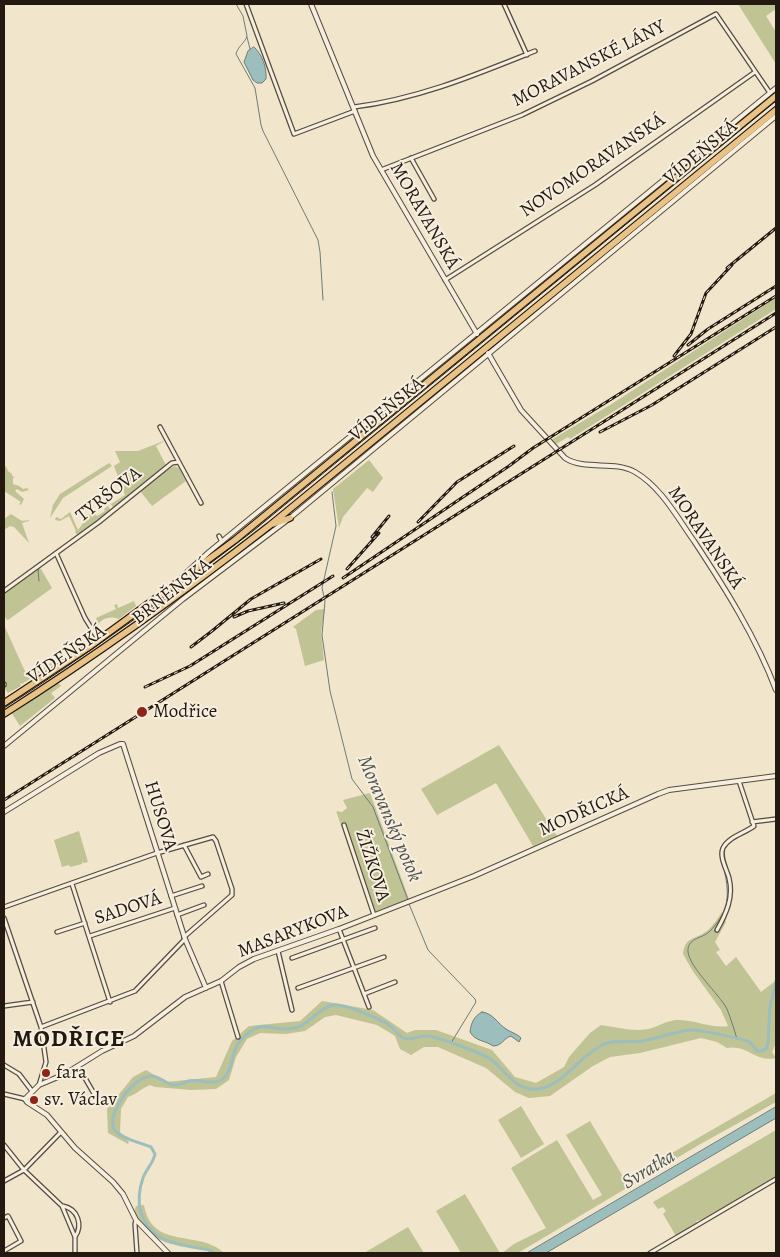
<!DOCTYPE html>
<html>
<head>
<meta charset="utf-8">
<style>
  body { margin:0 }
  #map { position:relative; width:780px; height:1257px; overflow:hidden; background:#f1e5cc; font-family:Alegreya,serif }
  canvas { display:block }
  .frame { position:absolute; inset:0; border:5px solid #231910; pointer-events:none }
</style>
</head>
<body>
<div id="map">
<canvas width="780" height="1257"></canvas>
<div class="frame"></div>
</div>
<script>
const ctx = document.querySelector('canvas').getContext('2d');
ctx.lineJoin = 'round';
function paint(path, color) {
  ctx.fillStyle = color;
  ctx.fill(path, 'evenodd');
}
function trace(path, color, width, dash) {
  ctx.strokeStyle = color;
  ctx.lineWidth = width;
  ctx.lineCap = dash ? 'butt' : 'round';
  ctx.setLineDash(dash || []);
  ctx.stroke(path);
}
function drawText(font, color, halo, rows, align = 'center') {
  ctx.font = font + ' Alegreya,serif';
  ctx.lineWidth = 4;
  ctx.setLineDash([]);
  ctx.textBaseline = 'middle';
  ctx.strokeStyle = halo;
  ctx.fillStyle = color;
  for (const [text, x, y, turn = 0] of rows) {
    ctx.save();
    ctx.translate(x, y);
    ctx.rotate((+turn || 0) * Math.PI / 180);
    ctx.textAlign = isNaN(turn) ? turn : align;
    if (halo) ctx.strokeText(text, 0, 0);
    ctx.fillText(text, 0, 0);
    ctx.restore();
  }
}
paint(new Path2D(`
  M738,4H776V9L766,16L776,32V64Z
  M776,298V309L570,439L568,437L556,444L551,440L610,405Z
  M166,440L156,446L166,465C149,479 133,493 116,507H113L109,502L111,504L125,495L114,466L120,462L115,451H138Z
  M369,460L383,478L373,492L367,488L343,517L339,528L333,489Z
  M109,463L112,466L63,498L50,518L53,505L60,494Z
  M6,466L8,471L12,474V476L15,477L13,478V484L19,486L23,489L27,488L29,490L22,492L17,489L15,491L24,499L21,505L19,504L21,502L4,491V468Z
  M175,466L179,468L189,487L186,481L152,506L140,491L164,471Z
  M107,504L110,509L108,513L94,524L93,523L90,525V526L78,536L75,532L76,531L69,516L60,521L55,520L56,517L61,519L70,512L78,530L90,514H95L97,516L105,511L104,509L108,506Z
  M11,514L22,521L29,520V521L22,523L29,543L14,527L10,526L4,530V519Z
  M38,568L41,569L52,588L8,620L6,619L4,613V593Z
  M134,601L136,606L119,619C111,616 104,617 98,624L96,618L116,609L114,605L117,604L118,608Z
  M325,609L321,632L324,660L305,666L296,629L293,627L316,610Z
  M4,625L28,678L57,659L54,654L62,652L64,655L59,658V660L22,684L20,683L21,686L8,693L4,688Z
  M58,682L61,686L51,693L55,698L20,726L11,712Z
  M499,745L557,836L533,846L496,783L437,815L421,789Z
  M370,793L409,899L371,913L333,802L336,811L342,812L347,808L343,800Z
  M79,831L88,862L83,863L82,861V864L70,867L69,865L62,867L54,840Z
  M722,912L726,922L715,942L720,950L716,952L726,966L736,957L761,992L774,982L776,977V1043L772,1052L776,1058C755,1063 748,1044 727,1048L717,1042L701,1038L640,1053L610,1057L593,1066L550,1096L529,1098L515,1092L486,1068L438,1047H424L411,1055L400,1049L395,1036L377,1025L336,1015L325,1017L305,1031L286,1034L260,1033L247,1039L236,1057L229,1080L216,1089L192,1090L155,1087L150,1085C142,1088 137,1094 128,1097L121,1109L120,1132L129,1142L128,1144L108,1133L107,1109L133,1077L146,1070L166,1082L216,1077L232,1041L249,1026L300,1021L322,1001L373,1010L407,1033L415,1030H436L492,1050L515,1077L536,1083L564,1067L569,1057L590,1033L601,1025C616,1027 633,1032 648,1029C658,1027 667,1020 678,1020C695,1020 713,1029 728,1026L721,1010L692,970L683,954C685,936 695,940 707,931C713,926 718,918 722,912Z
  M776,1093V1102L697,1146L518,1253H502L514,1244L546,1228L511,1168L557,1140L593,1200L602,1195L566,1135L590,1121L625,1180Z
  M521,1106L544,1144L521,1158L498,1120Z
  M776,1130V1177L704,1219L696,1221L697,1223L676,1236L663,1214L666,1211L663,1207L658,1209L653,1202Z
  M465,1194L500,1253H461L436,1211Z
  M144,1205C152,1251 200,1229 224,1253H212L208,1251L172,1243V1244C154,1240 142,1228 134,1212L136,1206Z
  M408,1227L424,1253H364Z`), '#c0c393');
const water = new Path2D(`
  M254,47C262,54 267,68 266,79L262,83H257L253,80L244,62L248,51Z
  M482,1012C493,1013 498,1024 506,1029C512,1033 516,1033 521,1038L519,1042L511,1036C504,1038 502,1046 493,1046C485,1040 476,1042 470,1032C471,1023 474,1016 482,1012Z
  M776,1107V1118L546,1253H527Z`);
paint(water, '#9cbebd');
trace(water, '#6c7c78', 1);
trace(new Path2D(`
  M236,4L243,16L247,36C245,43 238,46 236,54L255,88L261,125L263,131L318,240L320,252L323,300
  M247,37L250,49
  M332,492L336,526L322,588L325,601L322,635L330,691L352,779L373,807L408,900
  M38,568L39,581
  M723,865C727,881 731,902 721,917C718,922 713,928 709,932C701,939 687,938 688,952C690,968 719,994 727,1009C731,1019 734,1029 737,1039
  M409,904L428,950L475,999L476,1002L451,1043`), '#6c7c78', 1);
trace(new Path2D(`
  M213,1253L209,1250C195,1247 171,1245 160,1237C139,1224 135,1201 143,1178C146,1169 153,1164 155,1154L151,1147C141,1143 116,1137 113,1127C109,1110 134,1076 152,1076C158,1076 164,1082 170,1084C177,1087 182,1083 189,1081C200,1078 210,1086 221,1080C234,1072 230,1052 240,1041C264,1014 270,1034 295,1028C309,1025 318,1008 333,1005C343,1003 380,1019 389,1025C395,1029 398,1036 404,1038C412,1041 420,1035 428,1036C439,1037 480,1053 489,1058C504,1068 512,1087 531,1089C558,1093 580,1055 602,1045C614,1039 628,1043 642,1041C658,1039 677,1030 693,1030C699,1030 745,1039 749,1042C752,1044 754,1048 757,1051H762L766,1049L768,1043L770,1007L776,982`), '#9cbebd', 3);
const minor = new Path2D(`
  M246,4L294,134L355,111
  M504,4L527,55
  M354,107C418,99 475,75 535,51
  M411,158L434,199
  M381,170L522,115L592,81L716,14L770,93
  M445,280L595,185L755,72
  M160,427L201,503
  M219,536L222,542
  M56,553L85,618L98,639
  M4,591L99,522L172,463L179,462
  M4,684V685
  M752,822L776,819
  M344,825L374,915
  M184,845L201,877L208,874
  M72,884L110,1002
  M171,896L202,886
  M4,907L157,853L213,837L216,841L232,889V895L184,937
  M177,915L204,905
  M4,918L41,1027L46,1062L39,1085
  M339,929L369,1007
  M717,930C726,914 734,897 729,878C727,870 719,857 723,848C728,837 745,833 754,826L739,781
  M57,932L85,923
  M90,936L175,908
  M278,951L292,1010
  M292,958L375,928
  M221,981L238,1037
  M298,988L384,957
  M364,994L395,982
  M4,1006L33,1002
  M41,1027L135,991L185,939
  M4,1065L19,1074L32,1091
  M78,1066L100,1104
  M4,1094L25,1099
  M4,1145L24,1170L62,1206L75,1237V1253
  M4,1181L24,1170L61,1132
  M63,1206C78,1209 83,1225 75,1237
  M4,1218L8,1216L21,1241L4,1251
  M136,1220L135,1224L137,1253
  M650,1253L776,1179`);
const tertiary = new Path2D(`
  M311,4L373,156L477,334
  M488,353L521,410L565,458C585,471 614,460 635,472C661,487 677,517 694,541C725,588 756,637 776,690
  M185,574L209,552L776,88
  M4,746L183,599L290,518L776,116
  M4,812L99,753L120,744H123L185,939L206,988
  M168,1253L136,1220L123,1194L113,1182L75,1148L47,1115L27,1102L25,1099L39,1085L65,1074L102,1051L134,1036L185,997L221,981L239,967L254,959L339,929L474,876L658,794L669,790L776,776`);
const trunk = new Path2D(`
  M273,524L290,518
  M4,703L89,647L235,540L776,96
  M4,714C95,656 183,593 269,526L776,110`);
trace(minor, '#564c3f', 5.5);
trace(tertiary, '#564c3f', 6);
trace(trunk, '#231910', 8);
trace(minor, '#f6eede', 3);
trace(tertiary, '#f6eede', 4);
trace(trunk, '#e8c286', 5.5);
trace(new Path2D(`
  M4,708C90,653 172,593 253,531L776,101`), '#231910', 1);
const rail = new Path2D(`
  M727,268L776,228
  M688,345L708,329L776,286
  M674,356L691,334L706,293L732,265
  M600,432L652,405L776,327
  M418,522L457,482L514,446
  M372,537L389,516
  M347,569L379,533
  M343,578L509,466L533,448L776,296
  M234,617L248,611L284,603
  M191,647L212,631L251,599L321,559
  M145,687L190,666L333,576
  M4,800L776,313`);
trace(rail, '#231910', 3);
trace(rail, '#f6eede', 1, [4]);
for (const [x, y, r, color] of [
  [142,712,6,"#8f2418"],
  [46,1073,5,"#8f2418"],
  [34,1100,5,"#8f2418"]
]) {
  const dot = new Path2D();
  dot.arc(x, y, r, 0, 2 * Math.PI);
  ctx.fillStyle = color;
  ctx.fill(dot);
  trace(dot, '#f6eede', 2);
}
drawText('19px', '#231910', '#f6eede', [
  ["MORAVANSKÉ LÁNY",589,64,-27],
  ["VÍDEŇSKÁ",701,153,-40],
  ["NOVOMORAVANSKÁ",593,166,-34],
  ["MORAVANSKÁ",424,216,60],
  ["VÍDEŇSKÁ",387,410,-39],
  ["TYRŠOVA",109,495,-38],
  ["MORAVANSKÁ",705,538,56],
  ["BRNĚNSKÁ",172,592,-38],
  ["VÍDEŇSKÁ",67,655,-34],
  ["MODŘICKÁ",584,812,-24],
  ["HUSOVA",160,816,73],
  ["ŽIŽKOVA",372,866,72],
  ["SADOVÁ",128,909,-18],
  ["MASARYKOVA",293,932,-21]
]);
drawText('19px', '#231910', '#f6eede', [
  ["Modřice",153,712],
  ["fara",56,1073],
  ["sv. Václav",44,1100]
], 'left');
drawText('italic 20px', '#4d534d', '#f6eede', [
  ["Moravanský potok",389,819,67],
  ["Svratka",649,1170,-31]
]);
ctx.letterSpacing = '1px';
drawText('bold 24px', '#231910', '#f6eede', [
  ["MODŘICE",69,1040]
]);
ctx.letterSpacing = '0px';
</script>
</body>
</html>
